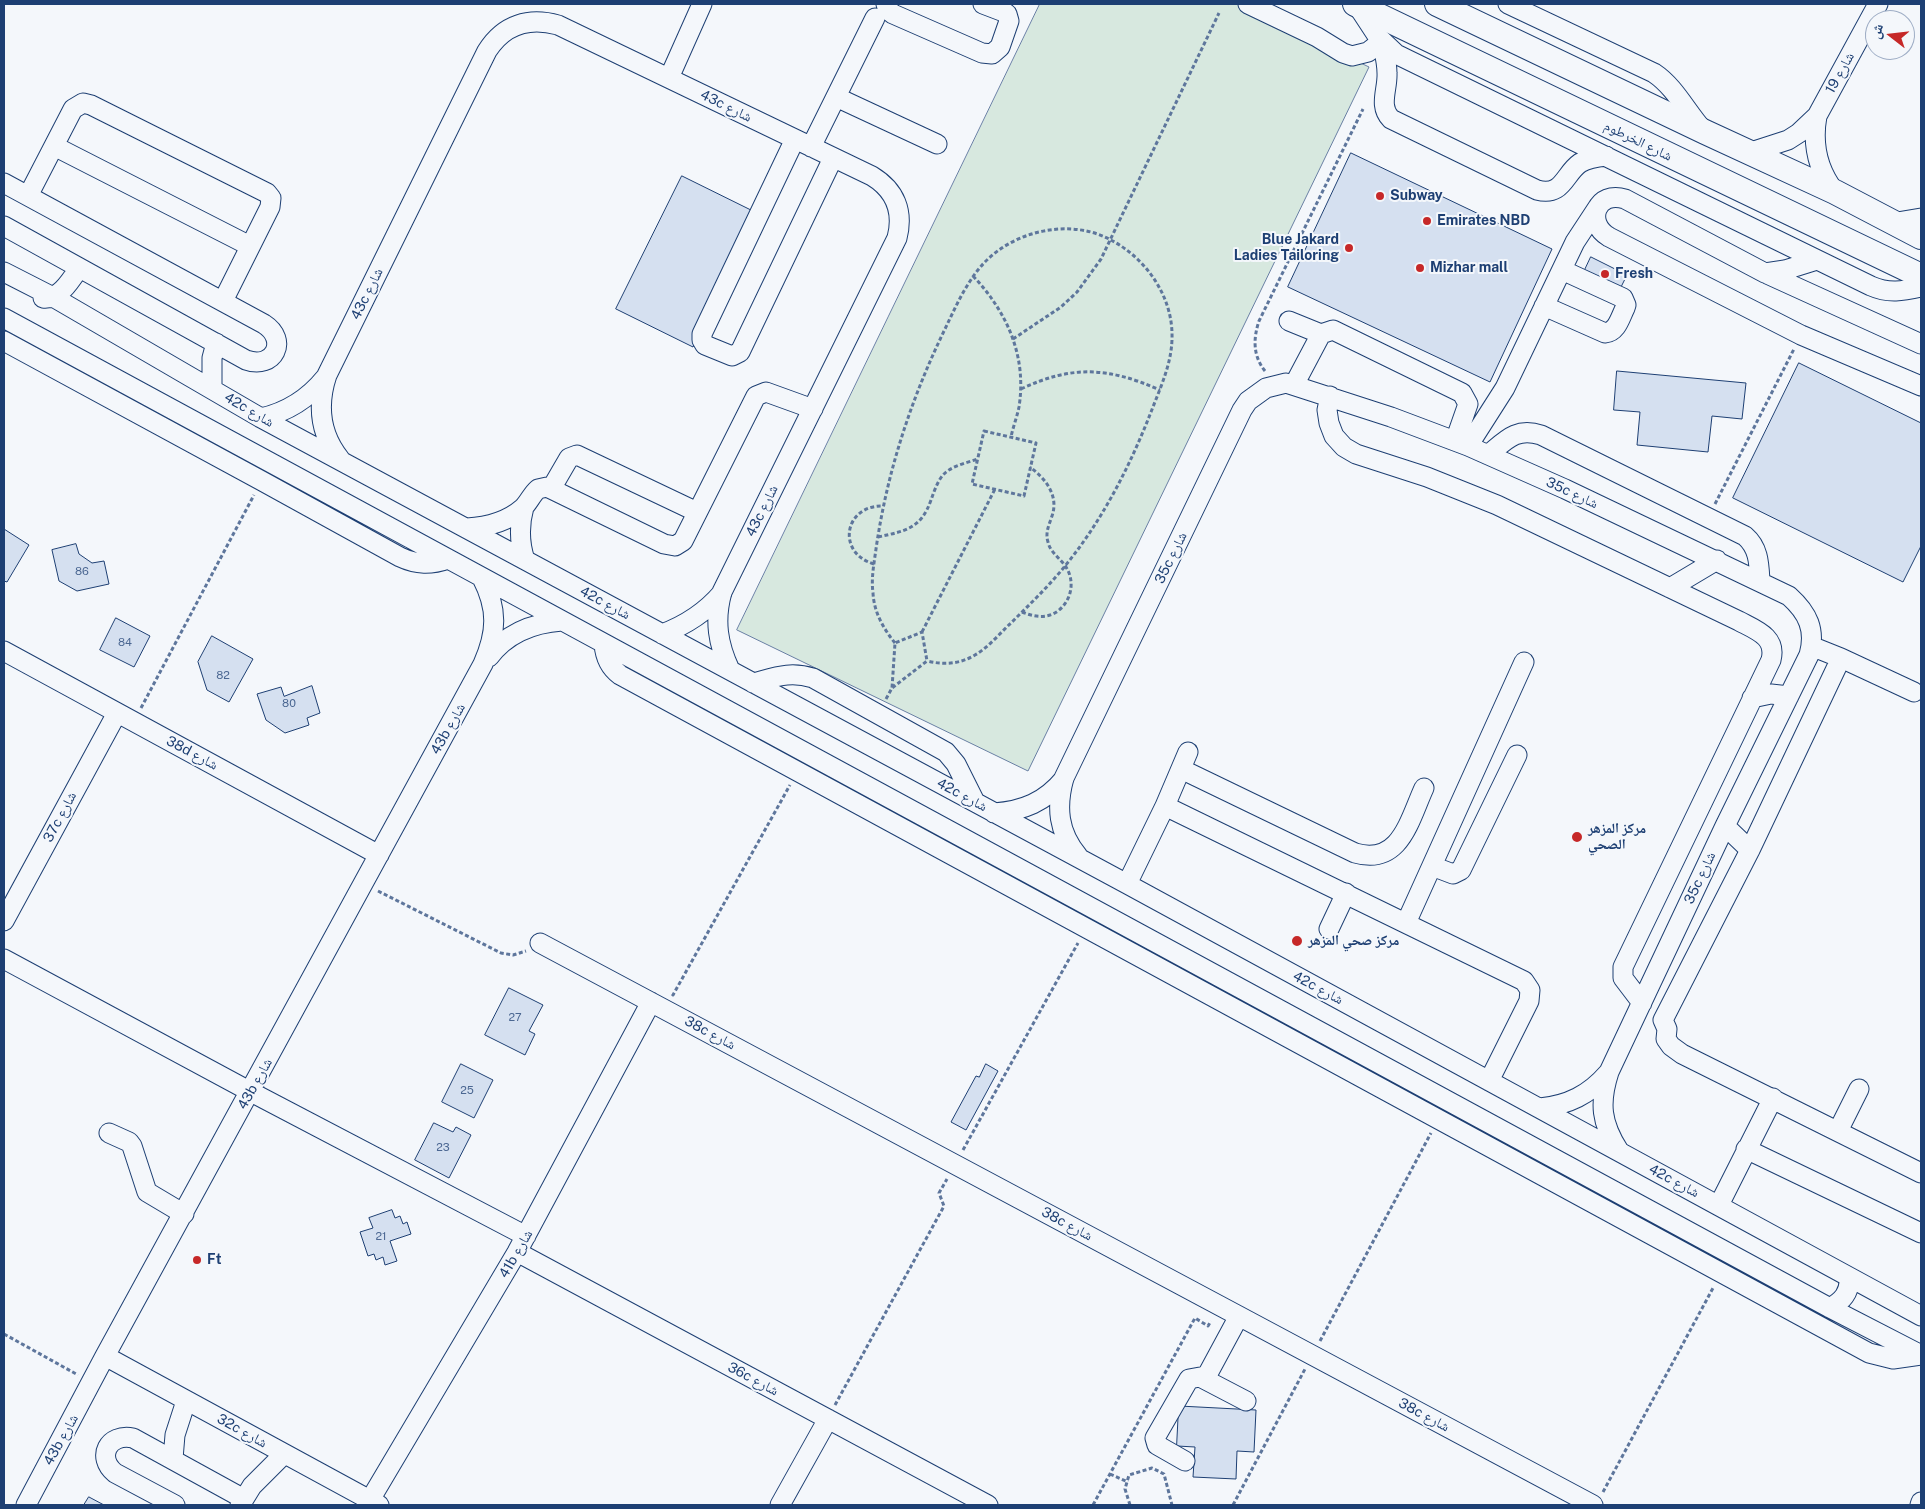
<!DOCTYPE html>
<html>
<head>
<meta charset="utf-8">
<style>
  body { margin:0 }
  #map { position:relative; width:1925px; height:1509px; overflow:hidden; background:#f4f7fb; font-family:"Public Sans","Noto Naskh Arabic",sans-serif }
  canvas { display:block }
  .frame { position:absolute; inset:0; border:5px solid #1d3f73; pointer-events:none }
  .north { position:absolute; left:1865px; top:10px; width:50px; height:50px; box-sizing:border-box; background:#f4f7fb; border:1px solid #9eadc5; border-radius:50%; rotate:286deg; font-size:14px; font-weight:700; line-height:20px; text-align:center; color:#1d3f73 }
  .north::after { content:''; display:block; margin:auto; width:18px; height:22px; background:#c62828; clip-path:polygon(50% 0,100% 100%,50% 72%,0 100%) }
</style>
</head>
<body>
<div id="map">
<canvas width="1925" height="1509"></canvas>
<div class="frame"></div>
<div class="north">ش</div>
</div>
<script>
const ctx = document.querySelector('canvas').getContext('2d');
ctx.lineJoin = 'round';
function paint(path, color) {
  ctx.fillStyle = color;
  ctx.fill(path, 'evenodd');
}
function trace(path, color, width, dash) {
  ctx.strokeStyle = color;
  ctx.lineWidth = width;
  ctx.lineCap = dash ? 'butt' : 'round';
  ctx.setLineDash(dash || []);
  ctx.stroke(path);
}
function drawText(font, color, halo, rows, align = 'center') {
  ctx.font = font + ' "Public Sans","Noto Naskh Arabic",sans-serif';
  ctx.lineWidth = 4;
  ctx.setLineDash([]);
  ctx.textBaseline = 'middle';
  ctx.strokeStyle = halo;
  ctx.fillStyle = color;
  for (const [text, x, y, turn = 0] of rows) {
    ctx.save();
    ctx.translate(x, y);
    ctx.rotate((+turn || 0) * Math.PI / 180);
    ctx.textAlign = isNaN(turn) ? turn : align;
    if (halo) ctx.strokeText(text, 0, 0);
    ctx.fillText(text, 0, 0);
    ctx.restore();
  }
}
const green = new Path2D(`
  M1040,4H1238L1369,67L1028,771L737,630Z`);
paint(green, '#d7e8df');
trace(green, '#687fa3', 1);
const building = new Path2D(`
  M1351,153L1552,249L1490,382L1288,287Z
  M682,176L759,214L693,347L616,309Z
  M1591,257L1627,275L1619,291L1583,274Z
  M1799,363L1921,423V546L1903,582L1733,498Z
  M1617,371L1746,383L1742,419L1712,416L1708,452L1637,445L1640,412L1614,410Z
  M4,529L29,545L7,582L4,581Z
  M76,544L79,554L92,563L104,561L109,584L77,591L59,581L52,550Z
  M116,618L150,636L134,667L100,650Z
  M212,636L253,659L229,702L207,690L198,662Z
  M312,686L320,713L307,718L309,725L285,733L266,720L257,694L281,687L284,696Z
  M509,988L543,1005L529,1031L535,1034L525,1055L485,1035Z
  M461,1064L493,1080L474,1118L442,1102Z
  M986,1064L998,1071L966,1130L951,1122L976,1076L979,1077Z
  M434,1123L453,1132L456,1127L471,1135L449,1178L415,1160Z
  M392,1210L395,1218L400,1216L403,1224L407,1222L411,1234L390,1241L397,1261L385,1265L383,1257L376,1260L374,1254L368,1256L360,1232L373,1228L369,1218Z
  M1179,1406L1256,1410L1254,1452L1237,1451L1236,1479L1193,1477L1195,1447L1177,1446Z
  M89,1497L104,1505H84Z`);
paint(building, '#d5e0f0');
trace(building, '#1d3f73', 1);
const minor = new Path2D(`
  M886,4L888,10L893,14L982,53L992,54L1000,47L1009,21L1007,14L1004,12L983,4
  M1248,4L1317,37L1343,53L1352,56L1368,52L1382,41C1384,52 1387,62 1387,73C1388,89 1378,106 1391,119L1537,190C1563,197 1564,174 1580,163C1588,158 1597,157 1606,156
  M1508,4L1654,73C1675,87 1686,111 1703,130
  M1357,5L1378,37L1396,54L1871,286C1889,294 1903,291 1921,287
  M669,78L702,4
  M836,97L937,144
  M1817,116C1812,144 1817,169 1835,192
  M795,139L702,334V340L705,345L732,356L740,352L833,158
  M54,146L250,246
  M811,147L875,18
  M1751,152L1788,140L1799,133L1817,116L1878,4
  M4,183L264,324C289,340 274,370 246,360L4,226
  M28,196L73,109L83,103L91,105L267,193L271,198L270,207L223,301
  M1891,223L1921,218
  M4,272L53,297L261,418L1127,884L1921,1316
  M1765,273L1785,270L1817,260
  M43,298C59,300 71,280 79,268
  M1544,306L1605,333C1617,332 1620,318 1625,308L1626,305L1623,298L1562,270
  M4,318L1830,1308L1921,1355
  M1289,321L1321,334
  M4,341L262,481L400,557C417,565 431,565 448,559
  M1921,344L1765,273L1625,199C1597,190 1584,222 1609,237L1801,335L1921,386
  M1294,385L1321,334L1333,330L1462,393L1468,404L1455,441
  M212,388V358L216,343
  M1330,396L1327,410L1329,423L1334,436L1344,447L1356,454L1427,477L1497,505L1739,621C1756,630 1777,637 1771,660L1623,967V978L1642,1003
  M261,418C287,412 308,399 325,378
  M1468,446L1505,388L1575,242L1598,207
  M1488,455C1506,440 1516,427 1541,435L1745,536C1759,548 1759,564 1760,581
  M340,459C320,434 317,405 327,375L487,51C504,24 529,17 558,25L872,176C895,190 904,211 897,238L722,592C714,621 718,644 730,670
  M551,489L569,458L577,455L697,512
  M524,507C519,525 519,542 525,560
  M467,528C487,527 507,522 523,508C529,502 532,494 538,489L547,487L664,544L675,546L683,541L756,396L766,392L813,409
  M1670,588L1717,560
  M662,634C686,625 705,613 722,593
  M604,644C605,657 609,667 620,675L1869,1353L1893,1359L1921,1355
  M1811,646L1841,658L1914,692
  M4,651L379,855
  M489,657C507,633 533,623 562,621
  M1841,658L1750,850L1663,1020L1667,1029L1666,1039L1671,1046L1682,1054L1921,1173
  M753,683C776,677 790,671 813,678L946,752L956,764L975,802
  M1752,698L1771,694L1789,696
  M1181,769L1355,853C1400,866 1409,821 1424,788
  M1165,806L1524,981L1530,990L1529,1001L1489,1081
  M994,813C1023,811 1045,802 1064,779
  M1725,826L1750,850
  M1078,856C1058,832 1056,807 1064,778L1242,410L1248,401L1266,388L1286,383L1391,417L1468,446L1565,489L1789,596C1808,613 1816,630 1809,655L1725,826L1609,1072C1599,1103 1601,1123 1619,1151
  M1432,866L1453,874L1461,870L1517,755
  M1127,884L1165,806L1188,752
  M4,921L117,713
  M1406,923L1524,662
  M1329,929L1346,893
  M540,943L1593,1505
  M4,959L251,1092L526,1236
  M1540,1108C1568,1105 1589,1095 1608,1073
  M1838,1131L1859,1089
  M109,1133L129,1142L132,1146L147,1192L184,1214
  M1746,1149L1921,1233
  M1719,1205L1773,1098
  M517,1252L988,1505
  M1830,1308C1842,1301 1850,1293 1849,1278
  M105,1356L379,1505
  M1205,1379L1239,1316
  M173,1459L175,1435L186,1401
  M1185,1461L1157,1445L1155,1438L1189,1379L1200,1377L1246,1401
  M244,1499L252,1486L284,1454
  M370,1500L517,1252L651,1002
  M26,1505L105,1356L483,664C497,632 498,609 482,578
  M175,1505L115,1473C96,1457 108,1433 133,1438L244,1499L240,1505
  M780,1505L828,1419
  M1920,1505L1921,1502`);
const major = new Path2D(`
  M1355,4L1921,276
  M1437,4L1705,132L1835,192L1921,237`);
trace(minor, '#1d3f73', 21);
trace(major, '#1d3f73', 26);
trace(new Path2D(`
  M973,276C1007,312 1027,356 1019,407C1017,417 1013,427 1011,437
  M1013,339L1061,307L1077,292L1101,259L1219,13
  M1265,371C1253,356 1253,339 1259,321L1363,109
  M1021,389C1072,365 1108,367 1160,390
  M984,431L1036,443L1024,496L972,484Z
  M1715,504L1794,349
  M878,537C905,531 921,529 931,500C934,492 937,482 943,475C951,466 966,463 978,459
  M874,564C836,553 844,505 883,506
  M1022,612C1034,617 1047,619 1058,611C1072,600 1075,581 1066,567C1060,558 1050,552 1048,542C1045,533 1049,525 1052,516C1059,496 1046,479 1030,467
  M922,632L995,489
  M895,643C883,628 874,612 873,593C871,578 874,564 876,549C887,472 911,399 945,329C956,306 967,281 984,263C1015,230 1071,218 1111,240C1145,258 1171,294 1172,333C1173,361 1161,386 1151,412C1130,466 1102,521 1065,566C1049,586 1030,604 1012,622C1000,633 989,647 975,655C960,664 944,665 927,661
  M886,699L892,688L895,643L922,632L927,661L892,688
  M141,708L254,495
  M378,891L501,953L513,955L526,951
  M672,994L673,995L790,785
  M963,1150L1078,943
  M4,1334L78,1375
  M1320,1341L1431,1133
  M835,1405L944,1206L939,1193L947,1179
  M1110,1474L1128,1482
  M1603,1492L1713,1288
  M1093,1505L1195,1318L1208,1326L1211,1321
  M1130,1505L1125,1489L1129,1475L1152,1468L1164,1474L1172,1505
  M1233,1505L1305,1369`), '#5e769c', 3, [4, 2.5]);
trace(minor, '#f4f7fb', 19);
trace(major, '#f4f7fb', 24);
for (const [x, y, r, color] of [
  [1380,196,5,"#c62828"],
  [1427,221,5,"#c62828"],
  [1349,248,5,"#c62828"],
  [1420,268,5,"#c62828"],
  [1605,274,5,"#c62828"],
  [1577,837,6,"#c62828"],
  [1297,941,6,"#c62828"],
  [197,1260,5,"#c62828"]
]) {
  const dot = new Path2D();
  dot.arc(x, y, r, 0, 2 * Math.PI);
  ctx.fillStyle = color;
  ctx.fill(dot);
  trace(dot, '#f4f7fb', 2);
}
drawText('11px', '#4b6792', null, [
  ["86",82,572],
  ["84",125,643],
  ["82",223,676],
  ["80",289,704],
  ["27",515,1018],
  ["25",467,1091],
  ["23",443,1148],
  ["21",381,1237]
]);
drawText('14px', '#1d3f73', '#f4f7fb', [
  ["شارع 19",1840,73,-61],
  ["43c شارع",726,106,26],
  ["شارع الخرطوم",1638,141,26],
  ["43c شارع",367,294,-64],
  ["42c شارع",249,410,30],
  ["35c شارع",1572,493,25],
  ["43c شارع",762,511,-64],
  ["35c شارع",1171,558,-64],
  ["42c شارع",605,603,28],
  ["43b شارع",448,729,-61],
  ["38d شارع",192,753,28],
  ["42c شارع",962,795,28],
  ["37c شارع",60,817,-62],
  ["35c شارع",1700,878,-65],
  ["42c شارع",1318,988,28],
  ["38c شارع",710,1033,28],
  ["43b شارع",255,1084,-61],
  ["42c شارع",1674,1181,28],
  ["38c شارع",1067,1224,28],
  ["41b شارع",516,1254,-60],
  ["36c شارع",753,1379,28],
  ["38c شارع",1424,1415,28],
  ["32c شارع",242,1431,29],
  ["43b شارع",61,1440,-61]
]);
drawText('bold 14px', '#1d3f73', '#f4f7fb', [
  ["Subway",1390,196],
  ["Emirates NBD",1437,221],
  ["Blue Jakard",1339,240,"right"],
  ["Ladies Tailoring",1339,256,"right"],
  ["Mizhar mall",1430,268],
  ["Fresh",1615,274],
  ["مركز المزهر",1588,829],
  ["الصحي",1588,845],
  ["مركز صحي المزهر",1308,941],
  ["Ft",207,1260]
], 'left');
</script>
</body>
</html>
